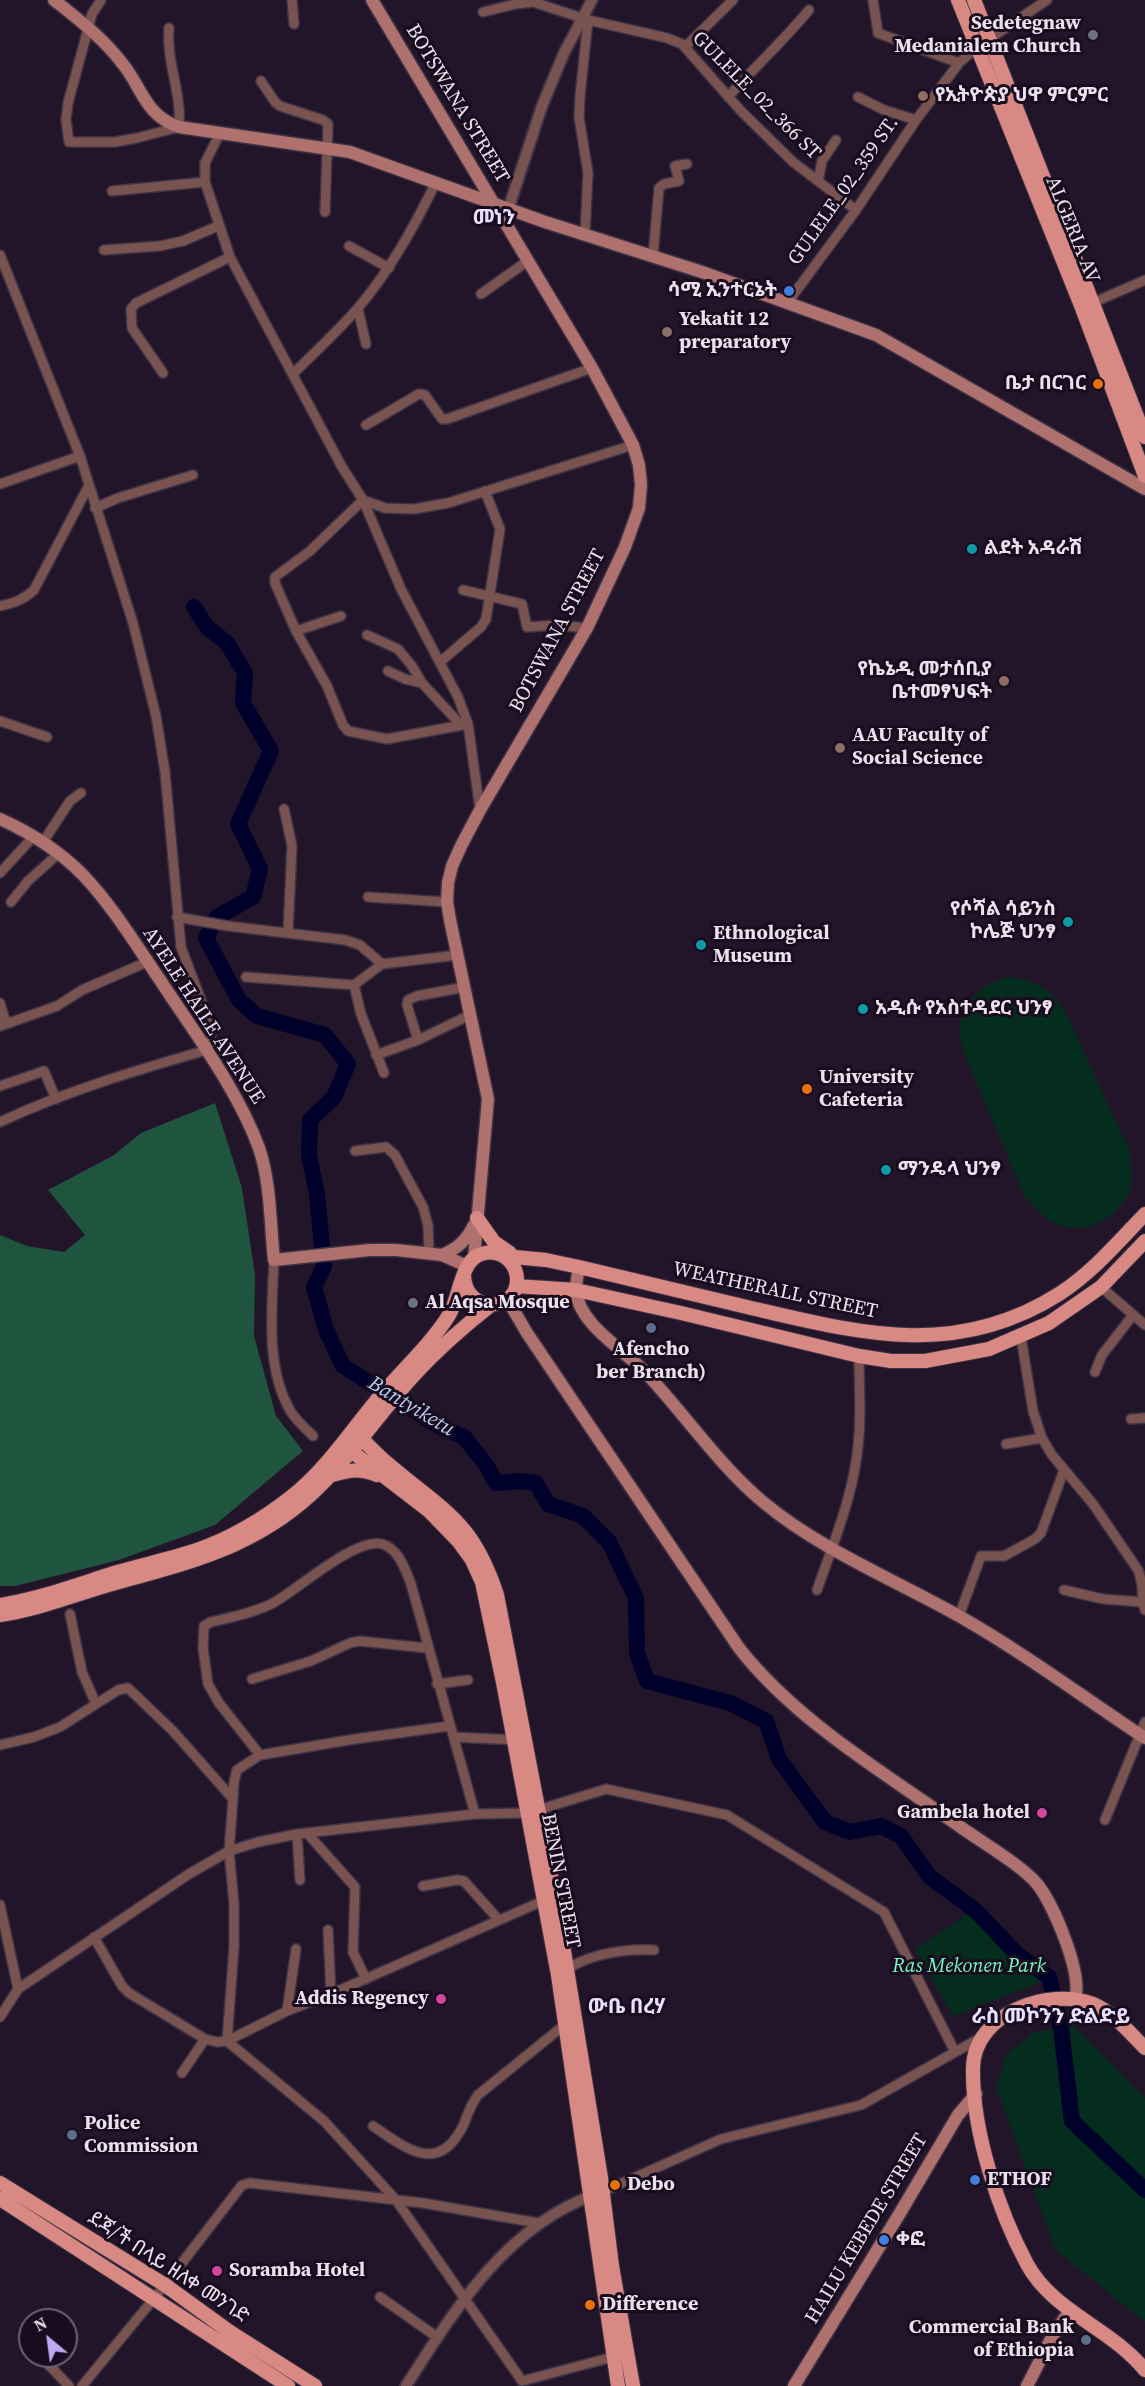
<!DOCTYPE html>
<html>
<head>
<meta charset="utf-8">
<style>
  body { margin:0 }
  #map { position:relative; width:1145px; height:2386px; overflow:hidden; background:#221529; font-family:"Source Serif 4",serif }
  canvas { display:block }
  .north { position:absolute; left:18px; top:2308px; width:60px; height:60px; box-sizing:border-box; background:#190c1f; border:2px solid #6d6172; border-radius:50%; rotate:331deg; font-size:16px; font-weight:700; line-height:24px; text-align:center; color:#eae1ef }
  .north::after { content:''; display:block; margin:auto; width:21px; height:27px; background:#c1a8f3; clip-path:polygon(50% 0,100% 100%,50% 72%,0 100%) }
</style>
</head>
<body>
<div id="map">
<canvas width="1145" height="2386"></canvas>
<div class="north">N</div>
</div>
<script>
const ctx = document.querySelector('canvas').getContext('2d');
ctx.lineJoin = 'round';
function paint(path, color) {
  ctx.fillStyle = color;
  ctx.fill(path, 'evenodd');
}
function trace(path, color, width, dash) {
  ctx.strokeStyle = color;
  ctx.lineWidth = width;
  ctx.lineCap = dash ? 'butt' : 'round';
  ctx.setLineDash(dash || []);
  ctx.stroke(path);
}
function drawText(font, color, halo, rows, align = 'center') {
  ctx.font = font + ' "Source Serif 4","Noto Sans Ethiopic",serif';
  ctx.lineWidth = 6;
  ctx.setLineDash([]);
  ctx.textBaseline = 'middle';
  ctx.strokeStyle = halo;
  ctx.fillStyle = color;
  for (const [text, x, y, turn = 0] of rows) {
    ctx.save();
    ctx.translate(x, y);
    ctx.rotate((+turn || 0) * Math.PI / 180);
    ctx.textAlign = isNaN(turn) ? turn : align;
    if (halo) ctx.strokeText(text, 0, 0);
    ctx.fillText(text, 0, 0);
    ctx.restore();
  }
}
paint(new Path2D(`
  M1007,977C1034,979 1051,989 1065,1011L1128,1148C1131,1163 1135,1180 1128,1195C1125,1202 1116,1211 1109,1216C1076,1240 1048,1226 1025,1197L966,1058C964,1051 960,1042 960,1035C958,1005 980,985 1007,977Z
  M969,1913L1041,1982L953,2016L915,1950Z
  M1074,2026L1145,2098V2322L1055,2249L997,2089L1005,2056L1034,2032Z`), '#052d1d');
paint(new Path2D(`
  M215,1103L242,1188L255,1275L254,1336L276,1416L303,1451L215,1525L119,1560L15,1586H0V1235L27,1246L64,1252L85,1235L48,1190L114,1155L141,1133Z`), '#1f543e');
trace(new Path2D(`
  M194,607L207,627L227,643L245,673L243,703L271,751L238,824L260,869L253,897L217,917L206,938L239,1000L257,1016L325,1035L348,1064L334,1097L310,1120L309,1155L317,1194L324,1267L314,1287L326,1330L343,1366L439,1426L464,1437L487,1466L496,1483L520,1481L536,1483L548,1504L583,1516L609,1542L636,1598L637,1653L647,1681L730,1703L766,1721L779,1759L825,1822L850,1832L881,1826L901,1836L930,1877L975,1910L1017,1954L1049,1977L1061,2029L1072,2121L1145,2190`), '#00012a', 16);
const minor = new Path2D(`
  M101,0L92,14L68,103L66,120L69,142H115L137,138L179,127C182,92 166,63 169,28
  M292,0L294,24
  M873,0L878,33L959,63
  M483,12L516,4L533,2L588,20L667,38L682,44L741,111L793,162L856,210
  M685,47L733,0
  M261,81L275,102L280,106L323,120L328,124L325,212
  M728,97C755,67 784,40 809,10
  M858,97L884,110L916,120
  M818,181L822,161L836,140
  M205,182V163L220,133
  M112,191L205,182L230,257L342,467L363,500L401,589L458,697L468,724L480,810
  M585,234L588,173L579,117L580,96L588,20
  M349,246L389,268
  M104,250L160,246L183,241L218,226
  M0,255L80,456L133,623L156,716L165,772L181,947L207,1016L211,1038L207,1050C137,1070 66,1091 0,1122
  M653,256L659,188L664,184L679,181L675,166L687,164
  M481,294L529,260
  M788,302L856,210L916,120L959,63L976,48L1047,0
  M1090,304L1145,280
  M358,309L366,344
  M163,373L132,328L131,309L136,303L230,257
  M293,374C315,352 338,331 358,308C391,269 414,227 436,182
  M366,425L419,394L425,395L442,419H447L592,368
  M0,484L80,456
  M95,508L118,498L193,475
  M463,590L522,604L527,627L557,625L587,628
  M0,606C14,603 23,600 34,590L88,487
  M296,631L341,616
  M367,635L398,649L412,666L422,683L460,724
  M440,662L481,627L486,619L500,529L485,491
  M388,671L405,679L422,683
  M0,721L47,737
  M468,724L387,739L348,731L343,725L327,686L296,631L275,583V577L310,551L363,500L385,508L414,509L448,503L633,445
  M284,809L292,846L288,932
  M43,842L70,801L81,793
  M0,873L34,836
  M368,897L447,902
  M11,902L28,881L59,853
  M177,917L228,926L345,940L360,945L382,964
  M246,977L354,985L382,964L458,955
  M354,985L361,1014L384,1073
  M465,987L417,996L408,1000L407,1005L418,1040L470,1015
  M0,1003L6,1023
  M0,1026L57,1006L82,990L147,962
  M376,1055L418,1040
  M0,1086L44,1071L56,1099
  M355,1151L386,1147L395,1155L423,1207L428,1225L429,1252
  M274,1260C272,1310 265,1368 291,1412C297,1421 306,1429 313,1436
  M1101,1287L1145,1325
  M1021,1337L1033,1411L1042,1438L1052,1455L1093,1504L1138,1570C1145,1587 1140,1595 1145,1610
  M1095,1372L1102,1355L1133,1315
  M1131,1419L1145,1418
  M1006,1444L1042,1438
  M817,1590C835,1539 856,1489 859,1435C861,1409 859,1382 859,1356
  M1064,1590L1103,1599L1142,1602
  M70,1614L82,1672L96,1704
  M959,1616L981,1556H1004L1035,1539L1041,1533L1064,1470
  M252,1679L311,1661L350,1643L359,1641L427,1648
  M437,1684L468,1680
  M454,1737L517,1740
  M0,1745L34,1737L60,1727L118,1690L128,1688L173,1731L233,1799L229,1851L234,1904V1947L227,2041
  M260,1755L219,1703L208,1684L203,1648L204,1626L211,1622C231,1617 254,1613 273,1603C296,1591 355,1537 382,1544C399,1549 405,1569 411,1584L475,1814
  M233,1799L234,1782L237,1770L260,1755L355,1739L450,1726
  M1105,1820L1145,1722
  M307,1833L355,1887L353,1952L366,1979
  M297,1834L300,1880
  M423,1886L457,1880L464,1881L498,1919
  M0,1905L18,1989
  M328,1930L331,1994
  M94,1937L122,1986L129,1993L205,2039L217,2042L227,2041L287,2011L331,1994L545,1900
  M562,1972C589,1954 623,1949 654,1950
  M287,2011L296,1949
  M0,2017L18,1989L189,1874L229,1851L258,1842L297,1834L475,1814L528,1813L606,1789L727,1815L884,1912L955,2052
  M227,2041L324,2121L396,2200L522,2381L613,2357
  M182,2073L205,2039
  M373,2126C407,2149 439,2176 464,2124C468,2113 471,2104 478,2095L568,2022
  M602,2192L721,2139L861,2105L982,2037
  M380,2297L437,2337
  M40,2356L69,2386
  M82,2386L165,2285L242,2185L250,2183L423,2203L538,2223`);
const tertiary = new Path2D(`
  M508,210L542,106L564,53L592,0
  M406,2386C455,2309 506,2226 596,2194`);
const secondary = new Path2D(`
  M54,0C78,19 103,38 122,63C142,87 145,116 179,127L350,152L545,222L702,272L876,335L1145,489
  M372,0L592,368L633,445L639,465L641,485L639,508L625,547L587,628L480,810L462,844L452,866L448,883L447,902L450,920L488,1099L474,1258
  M0,819C31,833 58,850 82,874C112,905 136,945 160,980C194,1032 238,1090 259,1148C271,1183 270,1224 274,1260L370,1250H396L442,1255L467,1266
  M442,1255C458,1248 466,1241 474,1225
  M579,1267C578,1274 576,1282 576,1289C577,1324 625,1350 647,1374C686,1416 719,1465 763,1502C819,1549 895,1580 959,1616C1024,1653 1083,1697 1145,1738
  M507,1299L527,1333L739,1648C797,1722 885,1773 962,1828C982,1842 1024,1867 1038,1885C1054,1906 1083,1974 1075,1999
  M794,2386L900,2213L958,2115L976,2094
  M1027,2386L1052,2337L1070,2310`);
const primary = new Path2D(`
  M958,0L1082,308L1145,476
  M974,0L1145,437
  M477,1218L494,1242L510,1253
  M504,1256L546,1260L579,1267C635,1280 691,1294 747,1307C858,1333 955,1360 1059,1294C1092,1273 1118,1242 1145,1214
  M516,1286L576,1290L681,1313L859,1356L891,1361H925L989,1349L1049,1323L1101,1287L1145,1241
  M353,1431C365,1441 375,1453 387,1463C443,1511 472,1519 497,1595L555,1896L601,2178L612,2266L633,2386
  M342,1444L429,1511L459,1542L472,1560L482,1582L503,1682L558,1975L618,2386
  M332,1475C350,1470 360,1468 377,1475
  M0,1605C39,1599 76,1585 114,1573C141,1565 170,1559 197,1550C231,1538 263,1519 291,1497C327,1469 352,1429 381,1395C403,1369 431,1344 449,1315C458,1300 459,1280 468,1265C482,1242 516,1253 517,1279C518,1312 465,1315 464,1275
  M0,1615C36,1610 71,1596 105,1586C189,1562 260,1548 323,1483C356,1449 382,1410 414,1375C438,1349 463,1327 491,1305
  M1145,2048C1130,2033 1113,2012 1093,2004C1049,1987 974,2013 973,2068C972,2130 998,2210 1027,2264C1053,2312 1111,2328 1145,2370
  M0,2183L165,2285L230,2332L315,2386
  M0,2199L288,2386`);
trace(minor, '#3e3245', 12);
trace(tertiary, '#3e3245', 14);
trace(secondary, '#3e3245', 15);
trace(primary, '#3e3245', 16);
trace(minor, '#795350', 9);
trace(tertiary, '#795350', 10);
trace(secondary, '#ae716d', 12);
trace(primary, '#d88983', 14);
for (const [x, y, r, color] of [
  [1093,35,6,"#6b7280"],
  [923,96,6,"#8d6e63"],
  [789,291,6,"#3f7fe0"],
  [667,332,6,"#8d6e63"],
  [1098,384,6,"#e8710a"],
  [972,549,6,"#0f9aa8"],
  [1004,681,6,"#8d6e63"],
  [840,748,6,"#8d6e63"],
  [1068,922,6,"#0f9aa8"],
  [701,945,6,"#0f9aa8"],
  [863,1009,6,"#0f9aa8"],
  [807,1089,6,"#e8710a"],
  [886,1170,6,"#0f9aa8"],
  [413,1303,6,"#6b7280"],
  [651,1328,6,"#5c6f8a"],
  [1042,1813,6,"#d1479c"],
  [441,1999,6,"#d1479c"],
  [72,2135,6,"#5c6f8a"],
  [975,2180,6,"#3f7fe0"],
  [615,2185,6,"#e8710a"],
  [884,2240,6,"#3f7fe0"],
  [217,2271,6,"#d1479c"],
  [590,2305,6,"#e8710a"],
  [1086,2340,6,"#5c6f8a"]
]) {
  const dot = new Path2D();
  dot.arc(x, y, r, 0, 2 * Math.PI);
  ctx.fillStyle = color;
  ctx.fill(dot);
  trace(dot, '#190c1f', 2);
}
drawText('bold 20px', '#eae1ef', '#190c1f', [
  ["Sedetegnaw",1081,24,"right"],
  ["Medanialem Church",1081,47,"right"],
  ["የኢትዮጵያ ህዋ ምርምር",935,96],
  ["ሳሚ ኢንተርኔት",777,291,"right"],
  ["Yekatit 12",679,320],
  ["preparatory",679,343],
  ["ቤታ በርገር",1086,384,"right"],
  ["ልደት አዳራሽ",984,549],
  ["የኬኔዲ መታሰቢያ",992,670,"right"],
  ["ቤተመፃህፍት",992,693,"right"],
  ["AAU Faculty of",852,736],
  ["Social Science",852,759],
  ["የሶሻል ሳይንስ",1056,910,"right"],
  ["ኮሌጅ ህንፃ",1056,933,"right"],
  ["Ethnological",713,934],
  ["Museum",713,957],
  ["አዲሱ የአስተዳደር ህንፃ",875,1009],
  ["University",819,1078],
  ["Cafeteria",819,1101],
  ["ማንዴላ ህንፃ",898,1170],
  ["Al Aqsa Mosque",425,1303],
  ["Afencho",651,1350,"center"],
  ["ber Branch)",651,1373,"center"],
  ["Gambela hotel",1030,1813,"right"],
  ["Addis Regency",429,1999,"right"],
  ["Police",84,2124],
  ["Commission",84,2147],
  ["ETHOF",987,2180],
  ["Debo",627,2185],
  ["ቀፎ",896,2240],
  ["Soramba Hotel",229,2271],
  ["Difference",602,2305],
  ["Commercial Bank",1074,2328,"right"],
  ["of Ethiopia",1074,2351,"right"]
], 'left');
drawText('20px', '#eae1ef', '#190c1f', [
  ["GULELE_02_366 ST",756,96,45],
  ["BOTSWANA STREET",457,104,59],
  ["GULELE_02_359 ST.",844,191,-55],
  ["ALGERIA AV",1072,230,68],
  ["BOTSWANA STREET",558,631,-62],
  ["AYELE HAILE AVENUE",203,1016,57],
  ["WEATHERALL STREET",775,1291,12],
  ["BENIN STREET",560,1881,79],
  ["HAILU KEBEDE STREET",867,2229,-59],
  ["ደጃ/ች በላይ ዘለቀ መንገድ",168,2268,33]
]);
drawText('italic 20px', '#74f9bf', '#190c1f', [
  ["Ras Mekonen Park",969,1967]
]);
drawText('bold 21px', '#e7dffb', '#190c1f', [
  ["መነን",494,219],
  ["ውቤ በረሃ",627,2008],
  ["ራስ መኮንን ድልድይ",1051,2018]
]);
drawText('italic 21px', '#b8d1f6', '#190c1f', [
  ["Bantyiketu",411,1407,31]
]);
</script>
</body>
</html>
